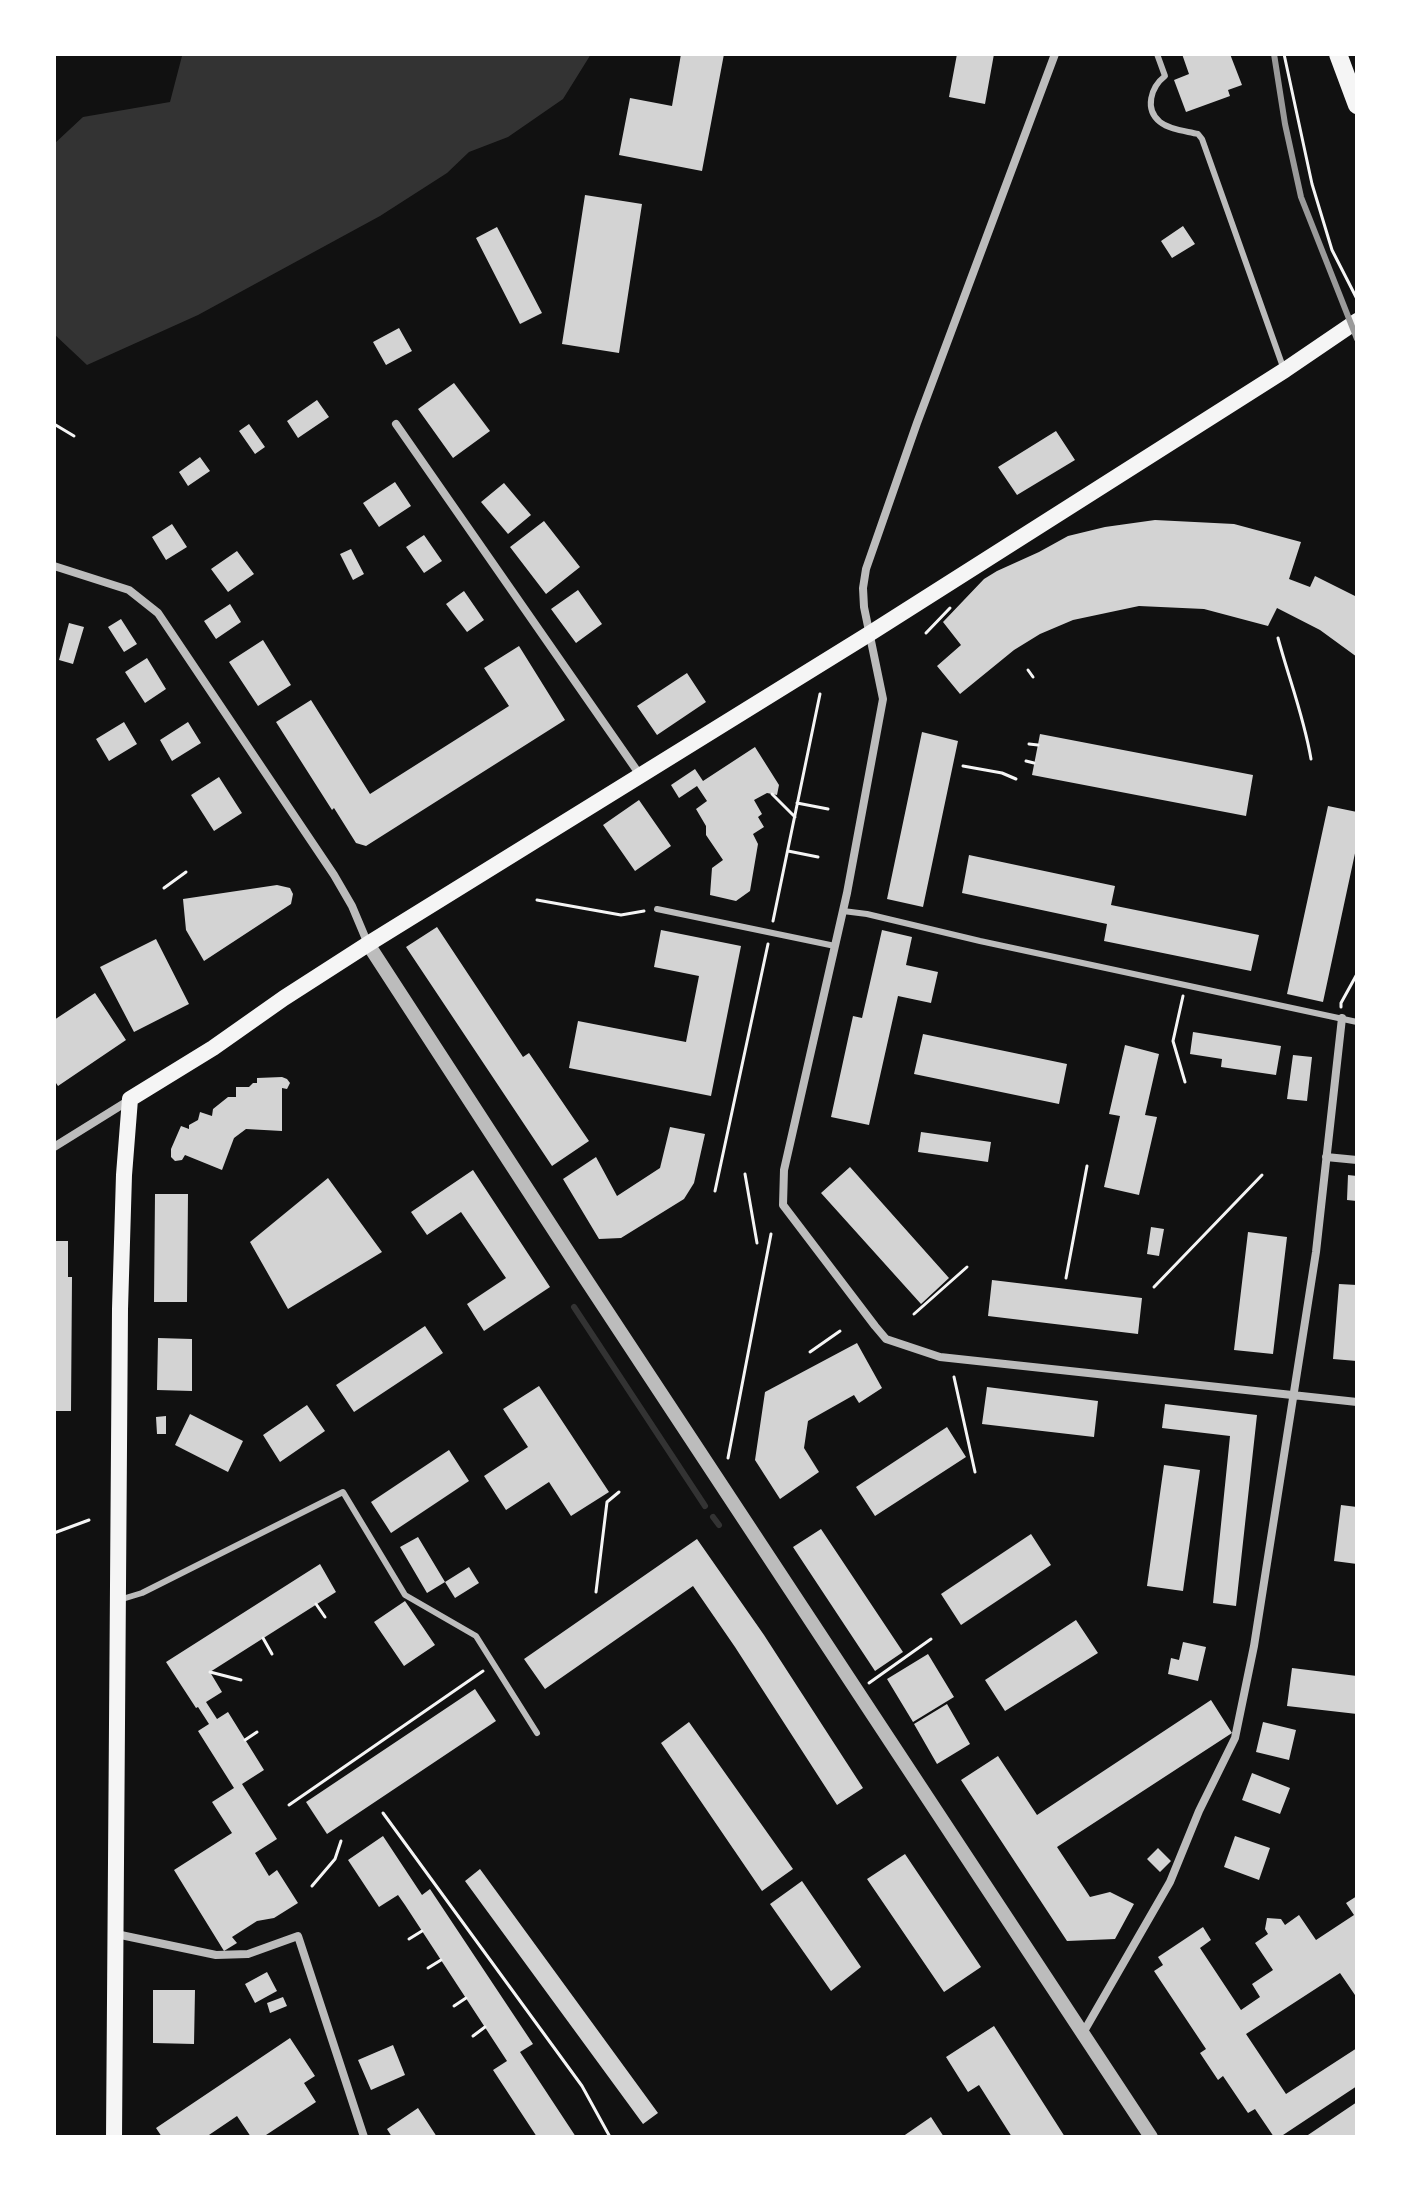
<!DOCTYPE html>
<html>
<head>
<meta charset="utf-8">
<style>
  body { margin:0 }
  #map { position:relative; width:1411px; height:2191px; overflow:hidden; background:#111; font-family:"Roboto Serif",serif }
  canvas { display:block }
  .frame { position:absolute; inset:0; border:56px solid #fff; pointer-events:none }
</style>
</head>
<body>
<div id="map">
<canvas width="1411" height="2191"></canvas>
<div class="frame"></div>
</div>
<script>
const ctx = document.querySelector('canvas').getContext('2d');
ctx.lineJoin = 'round';
function paint(path, color) {
  ctx.fillStyle = color;
  ctx.fill(path, 'evenodd');
}
function trace(path, color, width, dash) {
  ctx.strokeStyle = color;
  ctx.lineWidth = width;
  ctx.lineCap = dash ? 'butt' : 'round';
  ctx.setLineDash(dash || []);
  ctx.stroke(path);
}
paint(new Path2D(`
  M188,54H591L563,99L508,137L469,152L447,173L380,216L198,315L87,365L54,334V144L83,117L170,102L182,56Z`), '#333');
trace(new Path2D(`
  M574,1307L705,1506
  M713,1517L719,1525`), '#333', 6);
paint(new Path2D(`
  M681,54H724L702,171L619,155L630,98L672,106Z
  M957,54H994L985,104L949,97Z
  M1182,54H1230L1242,85L1228,90L1230,96L1186,112L1174,80L1189,74Z
  M585,195L642,204L619,353L562,344Z
  M1183,226L1195,244L1172,258L1161,241Z
  M497,227L542,313L520,324L476,238Z
  M399,328L412,351L386,365L373,342Z
  M454,383L490,431L453,458L418,409Z
  M317,400L329,417L298,438L287,421Z
  M249,424L265,447L255,454L239,431Z
  M1056,431L1075,460L1017,495L998,467Z
  M200,457L210,471L188,486L179,472Z
  M395,482L411,506L379,527L363,503Z
  M504,483L531,515L508,534L481,502Z
  M1155,520L1234,524L1301,542L1289,579L1310,587L1315,576L1357,597V657L1320,630L1277,608L1268,626L1204,609L1139,606L1073,620L1040,634L1014,650L960,694L937,666L961,645L943,622L984,579L997,571L1039,552L1068,536L1105,527Z
  M544,521L580,567L546,594L510,547Z
  M172,524L187,547L166,560L152,537Z
  M424,535L442,561L424,573L406,547Z
  M351,549L364,574L353,580L340,554Z
  M237,551L254,574L228,592L211,569Z
  M578,590L602,624L576,643L551,609Z
  M464,591L484,620L467,632L446,604Z
  M230,604L241,622L216,639L204,621Z
  M121,619L137,644L124,652L108,627Z
  M69,623L84,627L73,664L59,660Z
  M263,640L291,685L258,706L229,662Z
  M519,646L565,720L366,846L356,843L334,808L332,810L276,722L311,700L370,794L509,706L484,668Z
  M147,658L166,689L145,703L125,672Z
  M687,673L706,702L657,735L637,706Z
  M124,722L137,744L109,761L96,739Z
  M188,722L201,743L172,761L160,740Z
  M922,732L958,741L923,907L887,899Z
  M1040,734L1253,775L1246,816L1032,775Z
  M755,747L779,785L777,795L767,793L754,800L762,814L758,817L764,827L753,834L758,844L750,891L736,901L710,895L712,868L723,860L706,835V826L696,809L707,801L697,786L679,798L671,785L695,769L703,781Z
  M219,777L242,813L214,831L191,795Z
  M639,800L671,846L635,871L603,825Z
  M1328,806L1357,812V844L1323,1002L1287,994Z
  M969,855L1115,886L1111,905L1259,935L1251,971L1104,941L1107,924L962,893Z
  M277,885L290,888L293,894L291,904L204,961L186,930L183,899Z
  M437,927L523,1057L529,1053L589,1141L552,1166L406,947Z
  M661,930L741,946L711,1096L569,1068L578,1021L686,1042L699,976L654,967Z
  M882,930L912,937L906,965L938,972L931,1003L898,996L869,1125L831,1117L853,1016L862,1018Z
  M156,939L189,1004L134,1032L100,967Z
  M95,993L126,1040L58,1086L54,1080V1020Z
  M1193,1032L1281,1046L1276,1075L1221,1067L1222,1059L1190,1054Z
  M923,1034L1067,1064L1059,1104L914,1074Z
  M1125,1045L1159,1054L1145,1115L1157,1117L1139,1195L1104,1187L1120,1116L1109,1114Z
  M1293,1055L1312,1057L1307,1101L1287,1099Z
  M282,1077L287,1079L290,1083L287,1089L282,1088V1131L246,1129L234,1138L222,1170L185,1155L182,1160L175,1161L171,1157V1149L181,1126L189,1129V1125L198,1120L200,1112L212,1116L213,1109L228,1097H236V1087H249L253,1083H257V1078Z
  M670,1127L705,1134L694,1183L684,1199L621,1238L599,1239L563,1179L596,1157L617,1196L660,1168Z
  M921,1132L991,1142L988,1162L918,1152Z
  M850,1167L949,1278L921,1304L821,1193Z
  M473,1170L550,1287L484,1331L467,1304L506,1278L461,1212L427,1235L411,1212Z
  M1348,1175L1357,1176V1201L1347,1200Z
  M328,1178L382,1252L288,1309L250,1242Z
  M155,1194H188L187,1302H154Z
  M1151,1227L1164,1229L1159,1256L1147,1254Z
  M1248,1232L1287,1237L1273,1354L1234,1350Z
  M54,1241H68V1277H72L71,1411H54Z
  M992,1280L1142,1298L1138,1334L988,1316Z
  M1339,1284L1357,1285V1361L1333,1359Z
  M425,1326L443,1353L354,1412L336,1385Z
  M158,1338L192,1339V1391L157,1390Z
  M857,1343L882,1388L859,1403L854,1395L808,1421L804,1448L819,1472L780,1499L755,1460L765,1392Z
  M539,1386L609,1492L571,1516L549,1482L506,1510L484,1476L528,1447L503,1409Z
  M987,1387L1098,1401L1094,1437L982,1424Z
  M1165,1404L1257,1415L1236,1606L1213,1603L1230,1436L1162,1428Z
  M307,1405L325,1431L280,1462L263,1435Z
  M190,1414L243,1441L228,1472L175,1445Z
  M166,1416V1434H157L156,1417Z
  M947,1427L966,1457L875,1516L856,1487Z
  M449,1450L469,1481L391,1533L371,1502Z
  M1164,1465L1200,1470L1183,1591L1147,1586Z
  M1341,1505L1357,1507V1564L1334,1561Z
  M821,1529L903,1652L875,1671L793,1547Z
  M1031,1534L1051,1565L961,1625L941,1594Z
  M418,1537L445,1582L469,1567L479,1583L455,1598L445,1582L427,1593L400,1547Z
  M697,1539L764,1635L863,1788L837,1805L735,1647L693,1586L545,1689L524,1659Z
  M320,1564L336,1592L210,1672L222,1692L206,1702L217,1719L228,1712L264,1770L242,1784L277,1839L255,1853L269,1876L277,1870L298,1903L274,1918L257,1921L232,1937L237,1943L224,1951L174,1870L232,1833L212,1802L234,1788L198,1731L209,1724L198,1707L196,1708L166,1662Z
  M405,1601L435,1645L404,1666L374,1622Z
  M1076,1620L1098,1653L1005,1711L985,1680Z
  M1183,1642L1206,1647L1198,1681L1168,1674L1171,1658L1179,1660Z
  M928,1654L954,1697L913,1722L887,1679Z
  M1292,1668L1357,1676V1714L1287,1706Z
  M475,1689L496,1721L327,1834L306,1802Z
  M1211,1700L1232,1733L1057,1847L1090,1897L1110,1892L1134,1904L1115,1939L1067,1941L961,1780L998,1756L1037,1815Z
  M947,1704L970,1744L937,1764L914,1724Z
  M689,1722L793,1869L762,1891L661,1743Z
  M1263,1722L1296,1730L1289,1760L1256,1752Z
  M1252,1773L1290,1788L1280,1814L1242,1800Z
  M383,1836L422,1895L430,1889L533,2044L520,2052L576,2137H537L493,2070L507,2061L405,1905L398,1895L379,1907L348,1860Z
  M1235,1836L1270,1848L1259,1880L1224,1867Z
  M1158,1848L1171,1861L1160,1872L1147,1859Z
  M905,1854L981,1967L944,1992L867,1879Z
  M480,1869L658,2113L643,2124L465,1881Z
  M802,1881L861,1967L831,1991L770,1904Z
  M1357,1896V1998L1340,1973L1246,2034L1286,2094L1357,2048V2086L1280,2137H1274L1255,2109L1248,2113L1223,2076L1218,2080L1200,2053L1206,2049L1154,1971L1163,1965L1158,1957L1203,1927L1211,1940L1200,1948L1241,2010L1260,1997L1252,1984L1273,1970L1255,1943L1268,1934L1265,1929L1267,1918L1281,1919L1285,1925L1299,1915L1316,1940L1354,1915L1346,1903Z
  M267,1972L277,1991L255,2003L245,1984Z
  M153,1990H195L194,2044L153,2043Z
  M283,1997L287,2006L270,2013L267,2003Z
  M994,2026L1058,2126L1065,2137H1012L979,2085L968,2092L946,2057Z
  M290,2038L315,2076L304,2083L316,2102L263,2137H251L237,2116L206,2137H162L156,2128Z
  M393,2045L405,2075L371,2090L358,2060Z
  M1357,2102V2137H1305Z
  M418,2108L437,2137H392L387,2129Z
  M931,2117L944,2137H902Z`), '#d3d3d3');
trace(new Path2D(`
  M1284,54L1312,184L1332,250L1357,299
  M54,424L74,436
  M926,633L950,608
  M1278,638C1289,679 1304,717 1311,759
  M1028,670L1033,677
  M1029,744L1038,745
  M1026,761L1034,763
  M963,766L1002,773L1016,779
  M772,794L795,817
  M797,803L828,809
  M788,851L818,857
  M164,888L186,872
  M537,900L621,915L644,911
  M773,921L820,694
  M1183,996L1173,1041L1185,1082
  M1341,1007V1003L1357,974
  M745,1174L757,1243
  M715,1191L768,944
  M1066,1278L1087,1166
  M1154,1287L1262,1175
  M914,1314L967,1267
  M810,1352L840,1331
  M954,1377L975,1472
  M728,1458L771,1234
  M54,1533L89,1520
  M596,1592L607,1502L619,1492
  M316,1604L325,1617
  M263,1638L272,1654
  M210,1672L241,1680
  M869,1683L931,1639
  M245,1740L257,1732
  M289,1805L483,1671
  M383,1813L582,2086L610,2137
  M312,1886L335,1859L341,1841
  M409,1939L422,1931
  M428,1968L441,1960
  M454,2006L466,1998
  M473,2036L485,2027`), '#f5f5f5', 3);
trace(new Path2D(`
  M1157,54L1165,76C1151,87 1144,109 1160,122C1170,130 1186,131 1198,134L1202,139L1283,367
  M657,909L835,946
  M843,911L867,914L980,941L1357,1022
  M119,1600L142,1593L343,1492L405,1595L476,1636L537,1733`), '#bcbcbc', 6);
trace(new Path2D(`
  M1055,54L917,423L866,569L863,588L864,607L883,699L847,893L784,1170L783,1205L875,1326L886,1339L940,1357L1357,1402
  M396,424L640,775
  M54,566L129,590L158,613L334,875L352,906L368,944
  M54,1147L128,1101
  M1326,1157L1357,1160
  M116,1934L216,1955L248,1954L298,1936L364,2137
  M1083,2033L1170,1882L1199,1811L1235,1738L1254,1646L1316,1252L1342,1018`), '#bcbcbc', 8);
trace(new Path2D(`
  M368,944L585,1278L1151,2137`), '#bcbcbc', 14);
trace(new Path2D(`
  M114,2137L120,1309L124,1175L130,1099L213,1048L284,998L368,944L869,634L1285,370L1357,321`), '#f5f5f5', 16);
trace(new Path2D(`
  M1338,54L1357,105`), '#f5f5f5', 18);
trace(new Path2D(`
  M1274,54L1285,124L1301,197L1357,339`), '#9a9a9a', 6);
</script>
</body>
</html>
